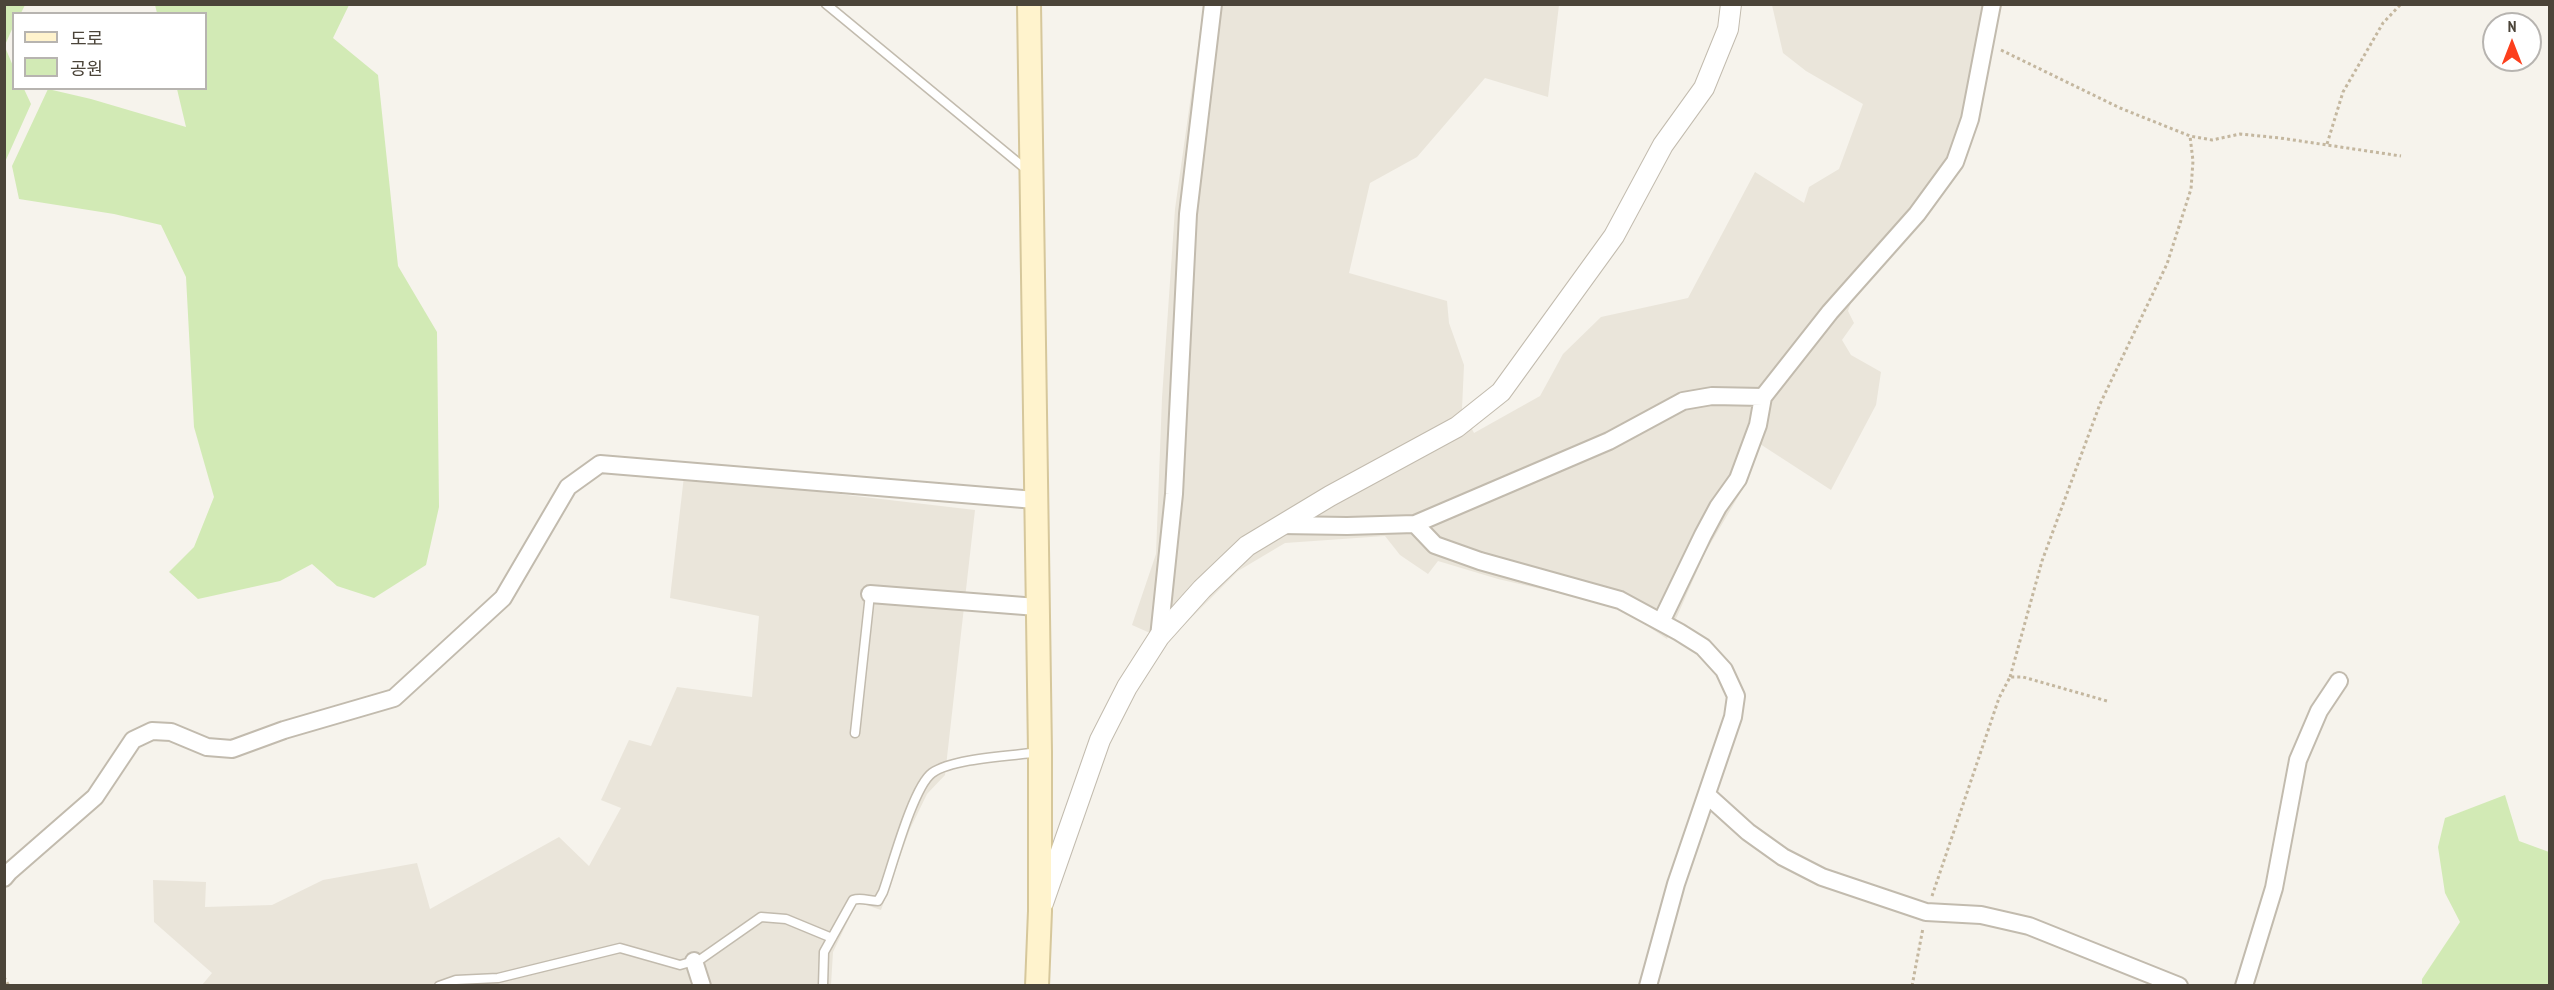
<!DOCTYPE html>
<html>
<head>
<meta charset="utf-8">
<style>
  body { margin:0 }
  #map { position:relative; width:2554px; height:990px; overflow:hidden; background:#f6f3ec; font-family:"PT Sans Narrow","Noto Sans KR",sans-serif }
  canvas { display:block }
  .frame { position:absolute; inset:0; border:6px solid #4b4439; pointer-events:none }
  .legend { position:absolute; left:12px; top:12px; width:195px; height:78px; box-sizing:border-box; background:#fff; border:2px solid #b7b4b0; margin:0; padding:8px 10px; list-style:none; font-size:18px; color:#4b4439 }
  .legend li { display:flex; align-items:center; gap:12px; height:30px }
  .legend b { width:30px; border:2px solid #b7b4b0 }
  .north { position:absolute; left:2482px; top:12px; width:60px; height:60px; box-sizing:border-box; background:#fff; border:2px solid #b7b4b0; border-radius:50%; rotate:0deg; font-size:16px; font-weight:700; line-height:24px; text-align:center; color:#4b4439 }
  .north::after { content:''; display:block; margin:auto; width:21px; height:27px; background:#fc3f1d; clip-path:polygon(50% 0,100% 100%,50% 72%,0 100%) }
</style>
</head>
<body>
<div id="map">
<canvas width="2554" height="990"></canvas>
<div class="frame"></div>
<ul class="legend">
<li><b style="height:8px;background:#fff3cd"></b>도로</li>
<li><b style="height:16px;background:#d2eab5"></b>공원</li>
</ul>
<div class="north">N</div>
</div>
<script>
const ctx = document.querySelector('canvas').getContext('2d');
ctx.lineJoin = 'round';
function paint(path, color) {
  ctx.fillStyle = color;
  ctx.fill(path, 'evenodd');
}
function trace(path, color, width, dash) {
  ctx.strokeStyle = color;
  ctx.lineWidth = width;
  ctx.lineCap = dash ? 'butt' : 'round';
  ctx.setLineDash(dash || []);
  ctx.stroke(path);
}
paint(new Path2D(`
  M1206,5H1559L1548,97L1485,78L1417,157L1370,183L1349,273L1447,301L1449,323L1464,365L1462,409L1474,433L1540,396L1563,354L1601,317L1688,298L1755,172L1804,203L1809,187L1839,169L1863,104L1806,71L1783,53L1772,5H1999L1990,56L1967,153L1950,183L1853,297L1848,311L1854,323L1842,340L1851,355L1881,372L1876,405L1831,490L1760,444L1745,485L1705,553L1667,639L1619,607L1498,579L1438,561L1428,574L1400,555L1385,536L1285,543L1238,571L1168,641L1132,625L1156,554L1162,398L1175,209L1203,10Z
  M684,476L975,510L945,775L927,794L910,829L881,910L857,902L833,952L831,985H202L212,973L154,922L153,880L206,882L205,907L272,905L323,880L417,863L430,909L559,837L589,866L621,808L601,800L629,740L651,746L677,687L752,697L759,616L670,598Z`), '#eae5da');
paint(new Path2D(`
  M5,4L25,5L21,13L14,14L13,27L5,45Z
  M155,5H349L333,38L378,75L398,266L437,332L439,507L426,565L374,598L337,586L312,564L280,581L198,599L169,572L194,547L214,497L194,427L186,277L161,225L114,214L19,199L12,166L48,89L91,99L186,127L177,89L206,88V14L157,13Z
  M5,47L13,66L14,88L24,89L31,104L5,162Z
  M2505,795L2519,841L2549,852V985H2422V979L2460,922L2445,893L2438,847L2445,818Z`), '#d2eab5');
const service = new Path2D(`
  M826,4L1027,170
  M855,733L870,594
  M439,986L456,980L498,978L620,948L680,965L701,959L761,917L786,919L832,938
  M823,986L824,952L853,900C861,897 869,901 878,901L883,892C892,867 913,787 932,773C953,758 1012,756 1040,752`);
const minor = new Path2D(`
  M1415,524L1435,545L1480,561L1620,600L1679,632L1703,647L1724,670L1736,696L1733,717L1676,884L1648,986
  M1281,525L1347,526L1415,524L1609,441L1683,401L1712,396L1763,397
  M870,594L1037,607
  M1661,622L1703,535L1718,507L1738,479L1758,425L1763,397L1830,312L1917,214L1955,162L1970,119L1992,4
  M1159,637L1174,494L1188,214L1213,4
  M1707,795L1748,832L1783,857L1822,877L1926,912L1981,915L2029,926L2179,986
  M4,878L9,872L95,797L133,740L152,731L171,732L207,747L232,749L284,730L394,698L503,598L568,487L600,464L1035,500
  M694,961L702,986
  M2244,986L2274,888L2298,760L2319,711L2339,681`);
const tertiary = new Path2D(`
  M1043,903L1100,740L1127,687L1159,637L1202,589L1247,546L1330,496L1457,427L1501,392L1614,236L1663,145L1704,88L1728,29L1731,4`);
const secondary = new Path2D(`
  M1029,4L1040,752V911L1037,986`);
trace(service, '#c2bbae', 11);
trace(minor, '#c2bbae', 20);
trace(tertiary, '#c2bbae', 22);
trace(secondary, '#d6c79b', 26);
trace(new Path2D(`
  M2001,50L2120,108L2190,136L2212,140L2240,134L2280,138L2401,156
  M2327,144L2343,92L2383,23L2401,4
  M2010,677L2042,561L2100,404L2167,264L2191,189L2193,161L2190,136
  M1932,896L1999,698L2010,677H2023L2107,701
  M4,977L9,986
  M1912,986L1923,928`), '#c4b79f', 3, [3, 3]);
trace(service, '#fff', 8);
trace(minor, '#fff', 16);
trace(tertiary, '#fff', 20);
trace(secondary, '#fff3cd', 22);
</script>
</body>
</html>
